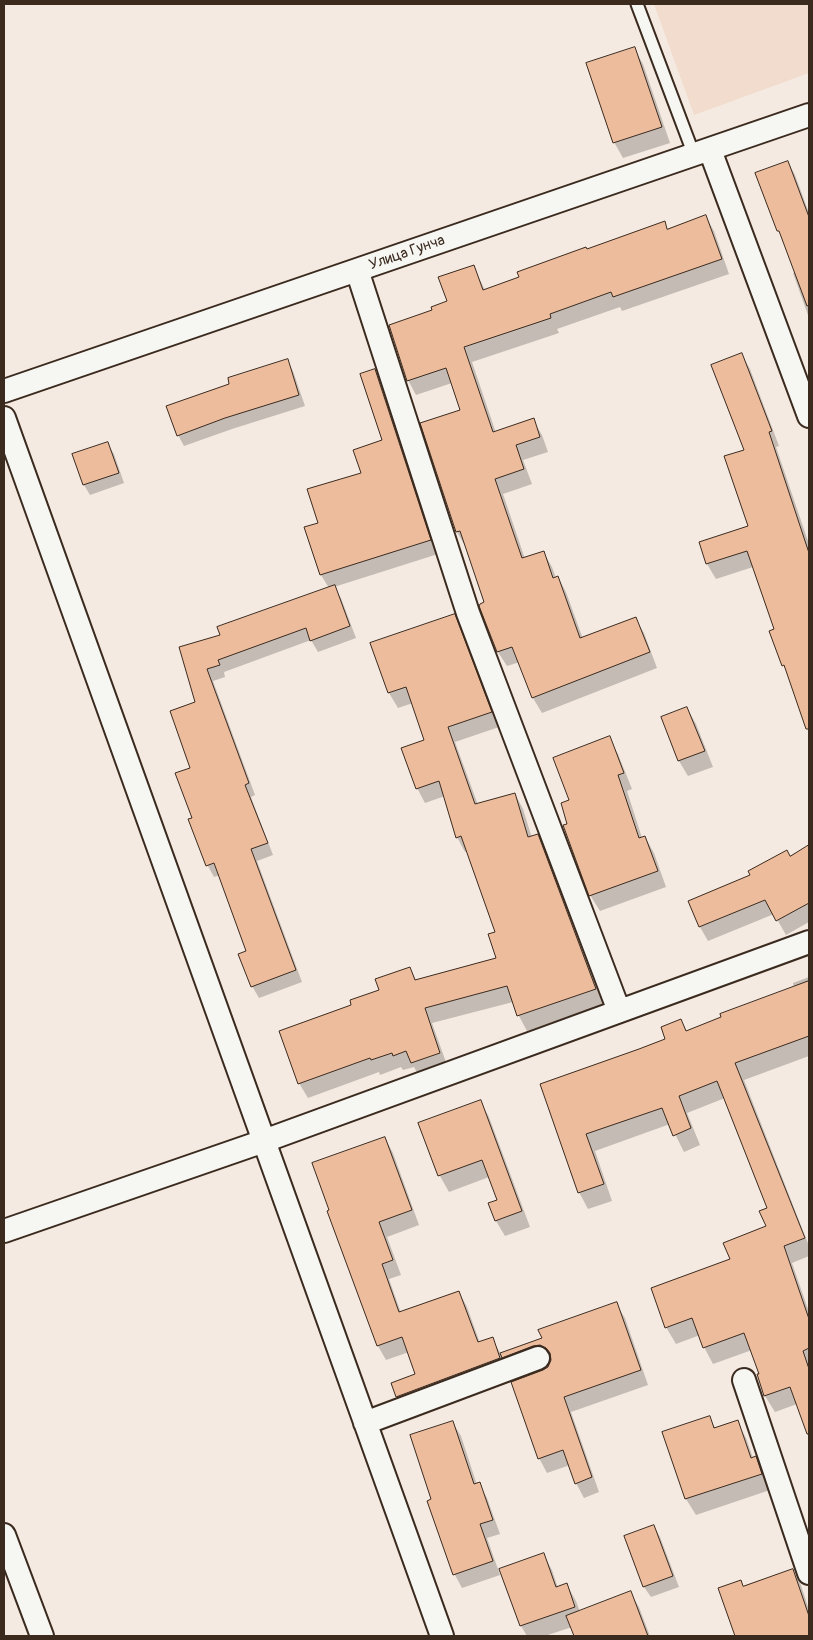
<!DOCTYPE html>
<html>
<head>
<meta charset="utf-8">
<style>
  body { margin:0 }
  #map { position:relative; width:813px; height:1640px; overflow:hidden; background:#f4eae1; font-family:Pangolin,sans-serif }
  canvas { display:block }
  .frame { position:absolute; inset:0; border:5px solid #3b2a1e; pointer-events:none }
</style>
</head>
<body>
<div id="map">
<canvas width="813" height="1640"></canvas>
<div class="frame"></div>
</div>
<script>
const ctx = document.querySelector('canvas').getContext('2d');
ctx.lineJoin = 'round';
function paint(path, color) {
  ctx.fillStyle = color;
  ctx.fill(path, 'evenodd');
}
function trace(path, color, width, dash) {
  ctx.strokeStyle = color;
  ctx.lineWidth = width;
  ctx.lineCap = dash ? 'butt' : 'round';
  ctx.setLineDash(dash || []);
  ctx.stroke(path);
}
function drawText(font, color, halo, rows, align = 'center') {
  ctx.font = font + ' Pangolin,sans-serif';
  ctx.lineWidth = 4;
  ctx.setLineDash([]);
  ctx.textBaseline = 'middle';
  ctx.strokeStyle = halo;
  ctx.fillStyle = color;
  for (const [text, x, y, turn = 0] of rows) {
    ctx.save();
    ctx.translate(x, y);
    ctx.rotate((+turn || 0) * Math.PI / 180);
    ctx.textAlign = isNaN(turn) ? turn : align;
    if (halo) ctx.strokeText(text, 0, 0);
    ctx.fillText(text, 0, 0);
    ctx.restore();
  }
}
paint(new Path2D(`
  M654,4H809V73L694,115Z`), '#f2dccd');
paint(new Path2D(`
  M634,48L643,64L670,143L623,158L614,142Z
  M788,162L795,175L809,213V318L793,273L796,272Z
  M706,217L714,231L729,274L622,311L620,307L557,329L559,333L472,362L496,433L533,420L542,435L548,452L523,460L532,484L503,494L525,559L544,553L552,567L556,578L558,577L566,592L583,639L635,618L644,633L657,668L542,713L533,698L520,662L507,666L498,652L481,605L486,603L465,546L457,532L461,411L452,383L416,395L408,380L434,311L449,302L473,266L485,290L521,278L586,250L664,223L668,230Z
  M742,355L750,369L779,446L776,447L809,544V727L803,716L771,631L775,630L753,567L716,579L707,564L700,542L749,527Z
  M287,360L293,371L305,406L232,429L184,446L178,435L231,384Z
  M375,370L383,384L438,554L334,587L341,598L356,638L318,652L311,640L224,672L225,677L213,681L255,795L251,797L273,855L257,861L302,982L259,998L252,986L248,951L220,875L214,877L208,866L190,820L193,819L192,769L196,703L181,648L222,636L329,588L321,575L306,528L319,524L362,474L384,441Z
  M107,443L114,454L124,483L90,495L84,485L74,455Z
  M454,616L463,631L499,727L455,742L478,805L515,794L523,809L532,838L537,836L546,851L604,1004L527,1031L519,1016L513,1002L432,1023L448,1068L420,1078L414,1067L403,1070L401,1067L380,1075L379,1072L308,1098L299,1083L353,1005L381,991L410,968L416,980L498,959L496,932L467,851L465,852L457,837L445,796L425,803L417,788L426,741L413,703L398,708L389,693L372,644Z
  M687,708L696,724L713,767L688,776L679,761Z
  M609,738L618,754L632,789L627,791L642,838L645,837L654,853L666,887L600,911L590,895L569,824L570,801Z
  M809,846V922L786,935L774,914L708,941L700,927L689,902L752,875Z
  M809,977V1056L744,1080L809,1246V1256L792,1263L809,1312V1438L797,1404L775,1412L765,1396L758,1375L760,1374L752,1350L713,1364L704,1347L700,1335L676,1344L666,1327L767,1227L769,1209L725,1098L687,1113L700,1145L684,1152L670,1124L595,1151L612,1201L588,1209L579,1192L542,1085L667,1039L681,1021L687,1031L794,988L793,983Z
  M480,1101L489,1117L530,1227L505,1236L496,1221L498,1201L489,1177L449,1192L440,1176L420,1124Z
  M385,1138L393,1153L419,1225L387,1237L401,1275L389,1279L401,1313L459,1292L467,1307L480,1343L492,1339L501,1354L543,1339L616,1304L625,1318L648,1385L571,1412L599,1492L584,1498L576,1483L570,1465L547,1473L539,1458L543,1371L549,1367L552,1361L549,1359L405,1411L397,1397L392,1384L417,1375L409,1352L386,1360L378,1346L328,1212Z
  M709,1417L716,1429L737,1422L746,1438L753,1458L755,1457L764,1473L770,1490L696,1515L686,1499L664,1433Z
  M453,1423L461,1436L477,1485L479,1484L487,1498L500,1534L487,1538L500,1575L462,1588L455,1575L428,1501L433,1500Z
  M654,1526L660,1537L679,1587L651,1597L644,1587L626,1536Z
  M543,1554L552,1570L558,1588L567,1585L576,1601L580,1612L630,1592L639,1607L650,1636H575L572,1627L545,1636H527L521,1626Z
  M792,1571L801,1585L809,1610V1636H732L736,1635L743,1587Z`), '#0003');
const building = new Path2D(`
  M635,47L662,127L613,143L586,63Z
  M788,161L809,217V305L807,306L779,231H777L755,173Z
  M706,215L722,259L613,297L611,292L550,314L551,318L464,347L493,432L534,418L540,437L516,445L524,469L495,479L522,558L544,551L553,578L558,576L580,638L636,617L650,652L532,698L512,647L497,652L479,606L480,604L484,602L460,531L456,532L420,423L460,410L446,368L407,381L389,325L432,310L431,307L447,301L438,277L474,265L483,290L519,277L517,272L586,247L587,249L665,221L667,229Z
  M742,353L772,431L769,432L809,553V729H806L784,665L782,666L769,631L774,629L747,551L706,564L699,542L748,526L724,456L744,450L711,365Z
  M288,359L299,395L225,418L177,436L166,406L229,384L228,378Z
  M375,369L431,540L320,575L304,527L318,523L307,489L361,473L353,450L382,440L360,374Z
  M108,442L119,473L83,485L72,454Z
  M335,585L350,626L310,641L306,628L218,660L220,665L207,669L249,783L245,785L268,843L251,849L296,970L251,987L238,954L246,951L214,863L206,866L188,819L192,818L175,773L190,768L170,711L195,702L179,647L220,635L217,627Z
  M455,614L492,712L448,727L475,804L515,793L528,837L538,834L596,989L517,1016L507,986L425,1008L440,1053L411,1063L406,1051L393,1056L392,1053L371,1060L370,1058L298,1084L279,1031L351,1005L350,1000L379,990L375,979L410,967L415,980L496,958L488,934L495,932L461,836L456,838L439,781L416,789L401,748L424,740L406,687L388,693L370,643Z
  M687,707L705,751L678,761L661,717Z
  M610,736L624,773L618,775L639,838L645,836L658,871L589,896L563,825L567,824L561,803L569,800L553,758Z
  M809,845V903L776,921L765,900L699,927L688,901L750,875L748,871L787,850L790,856Z
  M809,981V1036L735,1063L805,1238L784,1246L809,1319V1348L803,1351L809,1369V1434H807L790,1387L764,1396L757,1374H759L744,1333L703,1348L692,1318L665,1328L651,1288L730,1259L723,1243L766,1226L759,1211L767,1208L717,1081L679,1096L691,1128L673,1136L662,1108L586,1134L604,1184L578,1193L540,1084L639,1049L665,1039L661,1027L681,1019L686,1031L721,1017L720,1014Z
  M481,1100L522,1211L495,1221L488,1203L497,1200L482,1160L438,1176L418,1123Z
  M385,1137L412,1210L379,1222L393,1260L382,1264L399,1312L459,1291L478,1342L493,1337L500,1358L396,1397L391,1383L415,1374L402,1337L377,1346L327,1211L329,1210L312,1163Z
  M617,1302L641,1370L564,1397L592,1477L575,1484L563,1450L538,1459L511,1382L543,1370L548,1367L551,1360L550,1353L546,1348L540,1345L533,1346L502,1358L500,1353L542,1338L538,1330Z
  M710,1416L714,1428L738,1420L751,1458L756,1456L762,1474L685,1499L662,1432Z
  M453,1421L474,1484L480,1482L493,1520L480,1524L493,1561L453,1575L427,1501L431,1499L410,1435Z
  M654,1525L673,1576L643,1587L624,1536Z
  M544,1553L556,1587L567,1583L575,1607L520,1626L499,1569Z
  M793,1569L809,1616V1636H735L718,1588L741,1580L743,1586Z
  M631,1591L648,1636H574L566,1616Z`);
paint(building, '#edbc9d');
trace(building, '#3b2a1e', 1);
const lane = new Path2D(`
  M637,4L694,155`);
const street = new Path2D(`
  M710,150L809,416
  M357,270L468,613L619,1011
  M4,391L809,115
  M4,418L442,1636
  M4,1231L264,1141L809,942
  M744,1380L809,1573
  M365,1423L538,1358
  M4,1535L42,1636`);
trace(lane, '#3b2a1e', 15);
trace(street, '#3b2a1e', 26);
trace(lane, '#f6f6f2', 11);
trace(street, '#f6f6f2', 22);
drawText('15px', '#3b2a1e', '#f6f6f2', [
  ["Улица Гунча",407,253,-19]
]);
</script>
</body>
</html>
